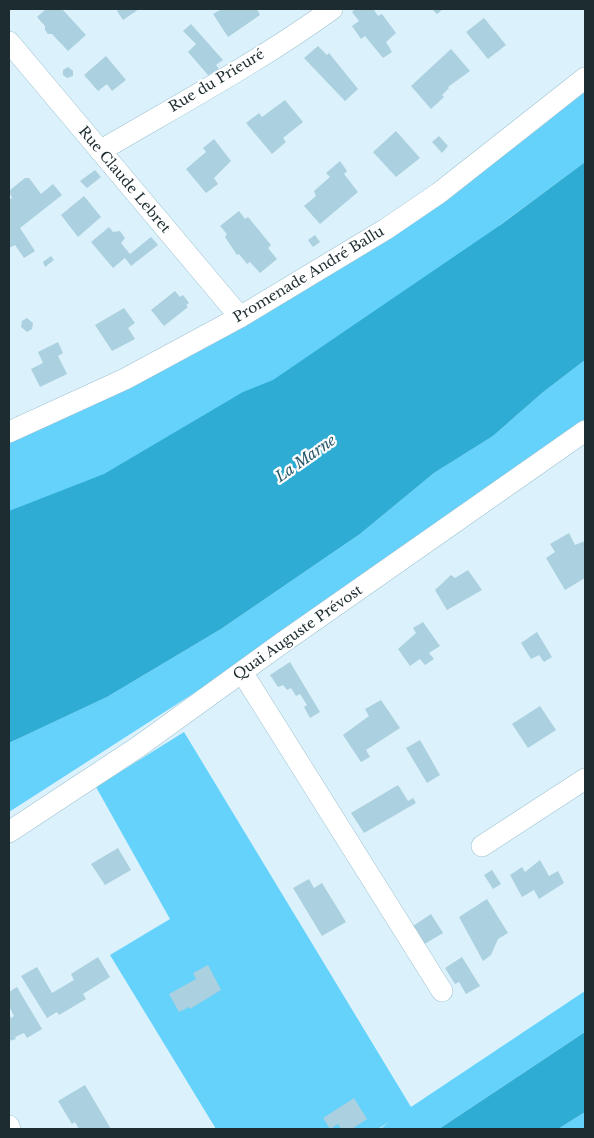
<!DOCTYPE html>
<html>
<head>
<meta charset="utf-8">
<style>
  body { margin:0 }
  #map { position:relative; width:594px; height:1138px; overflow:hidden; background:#dbf1fb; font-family:"Libre Baskerville",serif }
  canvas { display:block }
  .frame { position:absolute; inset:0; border:10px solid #1d2c31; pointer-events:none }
</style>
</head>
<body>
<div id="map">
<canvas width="594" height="1138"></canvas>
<div class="frame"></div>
</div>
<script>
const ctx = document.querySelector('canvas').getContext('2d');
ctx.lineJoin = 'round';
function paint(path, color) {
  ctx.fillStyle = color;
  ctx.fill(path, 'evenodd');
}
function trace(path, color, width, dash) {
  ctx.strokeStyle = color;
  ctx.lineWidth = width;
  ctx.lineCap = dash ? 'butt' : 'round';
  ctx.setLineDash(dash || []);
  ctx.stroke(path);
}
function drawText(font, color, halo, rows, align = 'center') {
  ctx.font = font + ' "Libre Baskerville",serif';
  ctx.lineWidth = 4.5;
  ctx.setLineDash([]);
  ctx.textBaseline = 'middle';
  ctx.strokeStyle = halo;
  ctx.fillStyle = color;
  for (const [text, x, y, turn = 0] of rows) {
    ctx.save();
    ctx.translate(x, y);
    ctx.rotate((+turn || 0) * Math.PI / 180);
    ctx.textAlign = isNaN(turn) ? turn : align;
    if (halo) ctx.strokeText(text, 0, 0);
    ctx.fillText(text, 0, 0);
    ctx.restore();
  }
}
paint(new Path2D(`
  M585,88V162L500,225L496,233L190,440L9,523V441L467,184L547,122Z
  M585,360V422L205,686L9,812V743L107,697L221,629L360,534L434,473L493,436L542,393Z
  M184,732L411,1107L585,991V1032L439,1129H380L389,1122L378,1129H216L110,955L170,919L96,787Z
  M585,1112V1129H558Z`), '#64d2fa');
paint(new Path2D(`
  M585,162V360L542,393L493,436L434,473L360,534L221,629L107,697L9,743V511L104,474L243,392L273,380L499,226Z
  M585,1032V1112L558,1129H439Z`), '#2facd4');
paint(new Path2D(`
  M46,9H62L86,35L68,51L52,34H48L45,30V26L37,17Z
  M120,9H139L123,20L117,11Z
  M222,9H257L260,15L228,37L213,14Z
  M356,9H376L374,10L378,16L382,14L396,33L386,42L392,52L383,58L365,36L361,39L352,26L359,21L352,12Z
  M432,9H443L437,14Z
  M484,18L506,45L488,59L466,32Z
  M191,24L223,60L216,65L219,69L208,75L188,52L196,44L183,31Z
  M318,46L327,55L329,53L358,89L345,101L304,58Z
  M451,49L470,71L448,87L449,88L442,95L444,97L431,109L411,86Z
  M106,56L126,80L112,91L107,84L98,91L84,75Z
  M68,67L73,71V76L67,78L63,75V70Z
  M285,100L303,122L283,138L286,142L272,154L246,123L259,113L262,117Z
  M396,131L420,158L396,177L373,152Z
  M439,136L448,146L442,153L432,142Z
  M214,139L231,161L214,178L218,184L206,193L186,169L206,152L203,148Z
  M340,161L347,171L344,174L358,192L320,224L304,206L316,196L314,191L330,177L326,173Z
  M95,170L101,177L87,188L80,181Z
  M25,178H29L41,194L53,184L62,195L20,228L35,251L24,258L15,245L9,248V200L12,198L9,191Z
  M84,196L101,217L78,237L61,215Z
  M239,211L245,219L248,217L271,245L268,248L277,259L260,273L250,262L247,264L239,254L237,255L225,237L227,234L220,226Z
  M109,227L113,232L120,231L125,238L121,243L130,254L151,237L158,245L131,266L125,258L113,268L91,242Z
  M315,235L320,242L313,247L308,240Z
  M51,256L54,260L45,267L43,262Z
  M175,291L180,297L183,295L189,303L186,305L188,307L164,326L151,310Z
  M124,308L135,323L128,328L135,339L112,351L95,325Z
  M27,318L33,323L32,329L27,332L21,327L22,321Z
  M58,342L63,353L58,356L67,374L40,387L31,369L43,363L38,352Z
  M569,533L575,545L585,541V578L565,590L546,558L555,552L550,544Z
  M468,570L482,590L447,610L435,590L451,575L455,578Z
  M423,622L440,646L429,653L434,659L425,665L420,659L410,666L398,649L416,633L413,628Z
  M537,632L552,657L544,662L539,655L531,659L521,643Z
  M290,662L320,712L310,718L304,707L307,705L300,694L296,696L291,688L287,690L283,685L278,687L270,675Z
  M381,700L400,728L366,750L370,757L361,762L343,735L369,716L365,709Z
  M540,706L556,730L528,748L512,724Z
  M420,740L440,775L427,783L406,748Z
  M398,785L408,801L413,798L416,803L364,833L351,813Z
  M118,848L131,870L105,885L91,864Z
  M540,860L549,876L558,871L564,883L539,899L534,890L522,897L510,875L522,867L525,872Z
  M492,870L501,884L493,889L484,875Z
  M309,879L314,888L322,883L346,922L322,936L293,888Z
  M487,899L508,933L498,939L491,955L483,961L459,917Z
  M431,914L443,933L418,948L407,930Z
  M98,957L110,977L83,994L86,999L59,1015L57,1012L47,1018L21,976L37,967L52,993L74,980L71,974Z
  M462,957L480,986L466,994L459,982L455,984L445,968Z
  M208,965L221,990L190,1009L189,1007L179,1012L169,994L196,979L193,973Z
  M17,987L42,1029L27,1038L24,1033L15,1037L16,1039L9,1041V1014L11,1018L14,1016L9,1006V992Z
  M85,1085L111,1129H79L75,1122L72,1124L58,1101Z
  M354,1098L367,1119L352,1129H341L338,1124L330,1129L323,1118Z`), '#abd0df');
const minor = new Path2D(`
  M9,42L240,317
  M100,151C178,105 259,62 332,9
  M9,432L125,379L240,317L386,229L439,193L585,78
  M242,672L442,991
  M9,832L138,747L282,643L585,431
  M482,846L585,779
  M9,1126L10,1129`);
trace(minor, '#9ec3d2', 22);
trace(minor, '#fff', 21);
drawText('14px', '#1d2c31', '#fff', [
  ["Rue du Prieuré",217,81,-31],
  ["Rue Claude Lebret",124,180,50],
  ["Promenade André Ballu",309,275,-31],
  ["Quai Auguste Prévost",298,633,-35]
]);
drawText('italic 15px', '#295a6b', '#fff', [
  ["La Marne",306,459,-35]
]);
</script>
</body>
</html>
